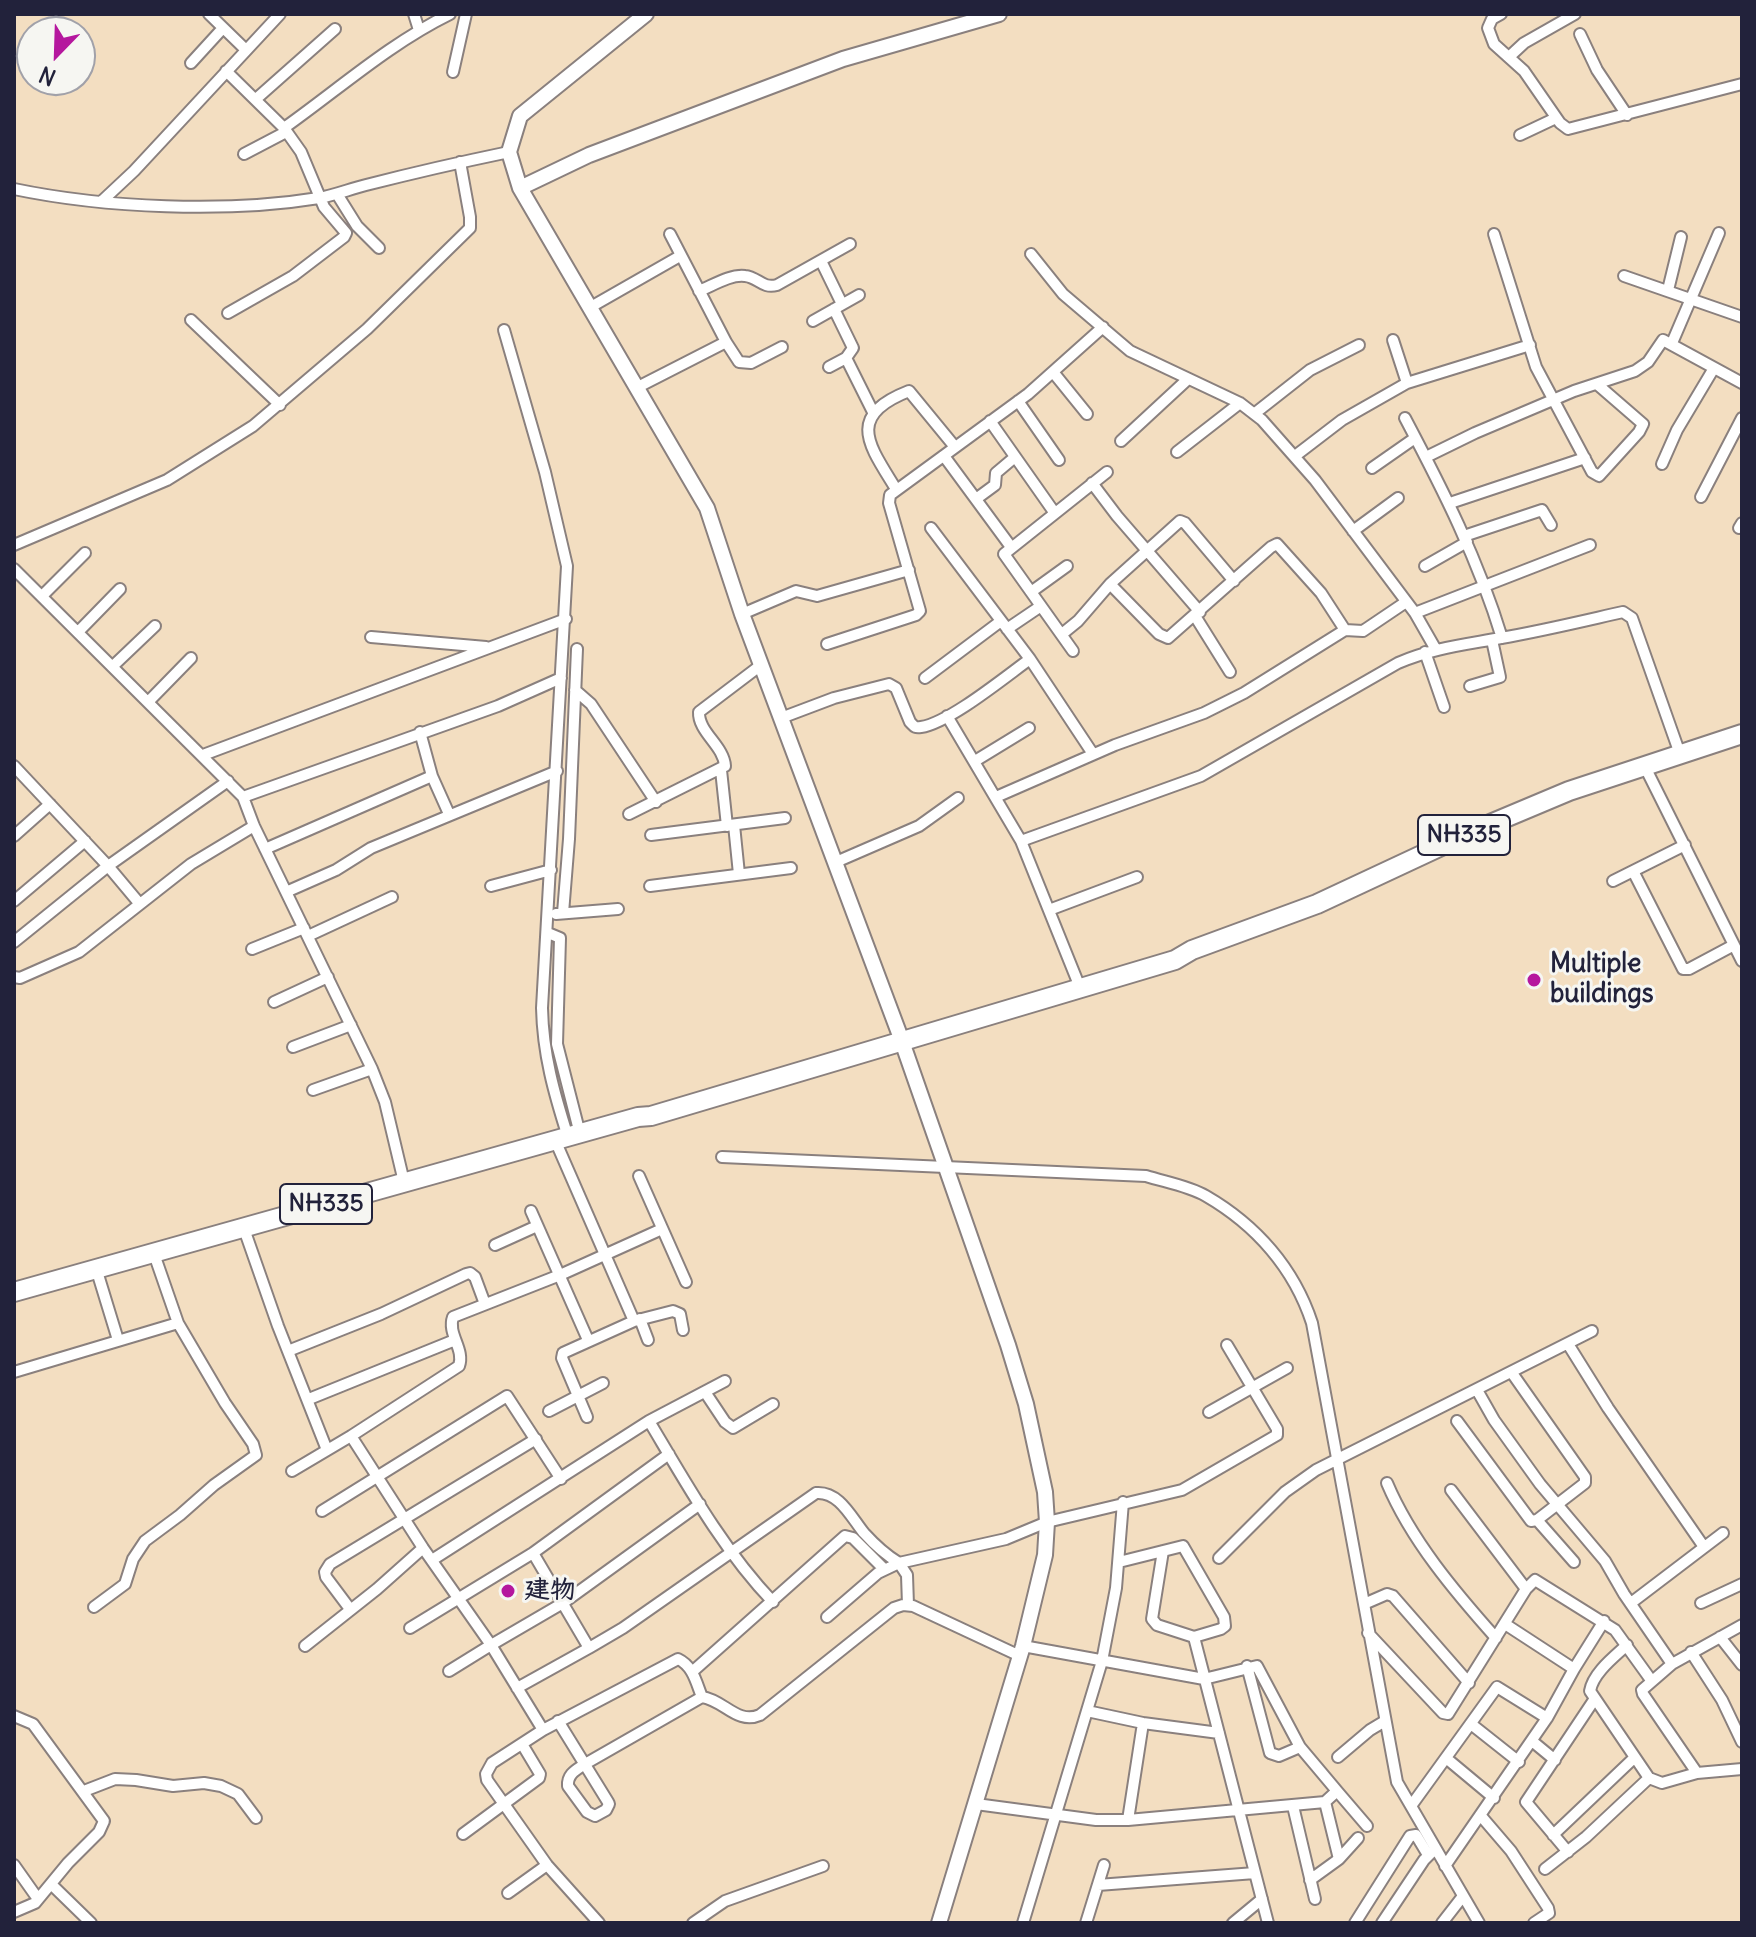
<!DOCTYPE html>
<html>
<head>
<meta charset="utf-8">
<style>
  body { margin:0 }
  #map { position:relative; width:1756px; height:1937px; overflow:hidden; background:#f3dec1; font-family:Delius,sans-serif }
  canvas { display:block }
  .frame { position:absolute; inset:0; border:16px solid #22223b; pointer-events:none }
  .north { position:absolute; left:16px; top:16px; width:80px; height:80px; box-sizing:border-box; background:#f6f6f2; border:2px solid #a1a1a9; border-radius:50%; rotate:203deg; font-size:22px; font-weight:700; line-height:32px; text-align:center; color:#22223b }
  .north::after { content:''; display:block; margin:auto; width:28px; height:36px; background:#b5179e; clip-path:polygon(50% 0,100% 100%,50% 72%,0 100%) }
</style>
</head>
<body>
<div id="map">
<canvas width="1756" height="1937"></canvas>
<div class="frame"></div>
<div class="north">N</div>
</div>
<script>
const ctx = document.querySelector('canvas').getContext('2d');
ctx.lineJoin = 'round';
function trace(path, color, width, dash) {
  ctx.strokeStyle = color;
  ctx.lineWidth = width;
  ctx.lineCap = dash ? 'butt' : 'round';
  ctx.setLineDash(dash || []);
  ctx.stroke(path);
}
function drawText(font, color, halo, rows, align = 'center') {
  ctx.font = font + ' Delius,"LXGW WenKai TC",sans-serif';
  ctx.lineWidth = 6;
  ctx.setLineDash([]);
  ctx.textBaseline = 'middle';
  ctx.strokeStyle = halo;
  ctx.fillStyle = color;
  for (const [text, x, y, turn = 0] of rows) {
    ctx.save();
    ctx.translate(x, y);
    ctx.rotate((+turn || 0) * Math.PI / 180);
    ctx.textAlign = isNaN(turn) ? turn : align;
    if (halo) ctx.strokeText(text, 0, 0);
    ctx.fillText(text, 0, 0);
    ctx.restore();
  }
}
const street = new Path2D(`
  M209,14L246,50
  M414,14L419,30
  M1501,14L1492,19L1488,28L1494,44L1524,71L1560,123L1568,129L1742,84
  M1580,34L1597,70L1627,115
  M1510,56L1524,43L1575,14
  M191,63L223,28
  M226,71L284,128L301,152L324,207L346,233L344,237L293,276L228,313
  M453,72L466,14
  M256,99L335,29
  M284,128C339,89 389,44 450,14
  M1520,135L1556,118
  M244,154L286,132
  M14,189C105,208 227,213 319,198C335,195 350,189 366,185C413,173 461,162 509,152
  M337,194L357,226L379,248
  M102,201L134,171L280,14
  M670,234L726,342L739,362L751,363L782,347
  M1494,234L1536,367L1592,472L1599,476L1639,432L1643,424L1598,385
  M1031,254L1063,294L1130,351L1240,403L1262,420L1315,480L1415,613L1435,648
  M821,261L842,304
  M1624,276L1742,317
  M1668,290L1681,237
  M699,291C712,286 730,274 745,276C758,277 762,289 777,285L850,244
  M589,308L680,256
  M191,320L280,405
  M813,321L859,295
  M504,330L545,472L567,566L542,1008C543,1054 554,1093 568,1137
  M1393,340L1407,383
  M1672,343L1719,233
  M846,358L873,412
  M829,367L846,358L853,348L834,309
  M1053,372L1087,414
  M636,388L726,342
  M1018,401L1059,460
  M1254,414L1310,370L1359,345
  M1405,418C1443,490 1478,559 1502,638
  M990,421L1054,512
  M1121,441L1188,379
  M1177,452L1240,403
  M944,456L1011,547
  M1295,456L1342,420L1407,383L1530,345
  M1426,457L1475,433L1574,391L1635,371L1648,362L1663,340L1742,383
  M1662,464L1677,430L1714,368
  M1372,468L1415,438
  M1092,483L1117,516L1200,612
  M896,489C869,445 845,416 909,391L955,447
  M1701,497L1742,418
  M976,499L995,485L996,473L1015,457
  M1450,503L1585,458
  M931,528L1030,659L1093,754
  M1739,528L1742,523
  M1353,531L1398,498
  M1464,536L1542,510L1551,525
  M14,545L167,480L253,426L367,329L470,228V217L460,162
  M1425,566L1467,542
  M14,569L243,797L254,826L372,1069L385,1102L404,1182
  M1031,592L1067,566
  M42,596L85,553
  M1415,613L1590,545
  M742,614L796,591L817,596L909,570
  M1195,616L1230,672
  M1007,629L1041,606
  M1345,630L1363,631L1406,602
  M78,632L120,589
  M1062,634L1078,621L1110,584L1180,521L1185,523L1234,581
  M371,637L486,647
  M827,644L916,615L920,611L889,503L890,495L1028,394L1103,327
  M1073,651L1004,554L1107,472
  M1425,652L1444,707
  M113,666L155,626
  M925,678L1001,621
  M1470,686L1500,677L1492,640
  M575,690L591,704L656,802
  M149,701L191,658
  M947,716L1021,841L1201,776L1398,663C1433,648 1463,645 1501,638C1542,631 1583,621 1623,612L1632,618L1680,754
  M781,718L834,698L889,684L896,688L910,722C914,726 914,728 921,727C949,723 1005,677 1030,659
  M420,732L432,776L449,814
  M203,755L566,619
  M975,761L1029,728
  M1644,765L1742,961
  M14,766L108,866L139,903
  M721,770L727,826
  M243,797L498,706L561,678
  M996,797L1115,745L1204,713L1244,693L1345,630L1321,593L1277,544L1271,547L1168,638L1159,634L1110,584
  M629,814L725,766C724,746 698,732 699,712L761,665
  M734,825L739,874
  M651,835L785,818
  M14,836L50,804
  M1021,841L1077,980
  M265,849L432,776
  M836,862L919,826L958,798
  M1633,871L1683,969H1689L1734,945
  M1613,881L1685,845
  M491,886L551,870
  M650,886L791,868
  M286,892L336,870L371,848L557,771
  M14,901L85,841
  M1049,910L1137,877
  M563,913L569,839L577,649
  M556,914L618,909
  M548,933L560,938L557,1044L580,1134
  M308,936L392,897
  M14,942L108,866L228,781
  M252,949L304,928
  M14,977L20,978L79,952L191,864L254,826
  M274,1002L328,977
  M293,1047L351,1025
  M313,1090L372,1069
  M555,1140L634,1321
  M722,1157L1146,1176C1165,1182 1189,1186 1206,1196C1256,1225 1294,1268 1312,1323L1397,1782L1479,1923
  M639,1176L686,1282
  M531,1211L588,1340
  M243,1226L278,1326L327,1450
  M495,1245L537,1226
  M96,1268L118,1340
  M640,1319L648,1340
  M1568,1344L1608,1408L1704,1547
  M288,1351L381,1314L466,1274L470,1273L475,1277L485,1304
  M14,1372L178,1323
  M1477,1390L1494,1420L1540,1484L1605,1561L1624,1594L1672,1664
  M705,1392L725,1422L733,1428L773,1404
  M309,1399L455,1340
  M549,1411L603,1383
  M1209,1412L1287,1368
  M587,1417L562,1358L563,1353L634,1321L673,1311L680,1314L683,1330
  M649,1421C686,1483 723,1550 773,1602
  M1457,1421L1531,1521L1537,1520L1585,1483V1477L1512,1373
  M351,1436L423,1548L491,1645L563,1603L700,1504
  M292,1471L351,1436L459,1366C465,1349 447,1334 453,1317L560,1275L662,1229
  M1387,1483C1411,1540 1455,1592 1496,1638
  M1451,1490L1526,1589
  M322,1511L507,1396L561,1479
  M1537,1520L1574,1562
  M1163,1551L1152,1619L1157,1625L1194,1637
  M533,1553L589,1648L623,1628L816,1493C839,1491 851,1517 864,1533C874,1544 886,1555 899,1563L1006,1539L1047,1522L1182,1490L1277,1435V1429L1227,1345
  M1219,1558L1285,1492L1316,1470L1592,1331
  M432,1560L649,1421L725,1381
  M1119,1562L1183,1546L1224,1617L1225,1626L1221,1629L1194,1637L1268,1923
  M1631,1603L1723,1533
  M1701,1603L1742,1584
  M1364,1604L1387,1594L1393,1596L1469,1683
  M94,1607L125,1584L133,1559L145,1541L180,1515L214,1485L256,1455L253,1444L225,1403L178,1323L153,1251
  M350,1609L326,1577L325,1572L330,1564L536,1439
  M827,1617L878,1573L899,1563L907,1575L908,1605
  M1505,1624L1574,1669
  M410,1628L533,1553L669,1454
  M1368,1633L1443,1713L1448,1714L1526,1589L1535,1580L1615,1630L1651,1680
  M1720,1637L1742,1665
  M1627,1645C1614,1657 1593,1673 1590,1691L1649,1778L1662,1783L1697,1773L1742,1769
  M305,1646L377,1589L423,1548
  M1023,1646L1204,1679L1257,1666L1300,1747L1337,1791
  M1691,1652L1722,1700L1742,1742
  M1247,1666L1270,1753L1279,1756L1300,1747
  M449,1671L491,1645L543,1730L492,1763L486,1774L487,1780L547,1865L599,1923
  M692,1672L845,1536L853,1538L884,1569
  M517,1688L589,1648
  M1087,1711L1143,1723L1219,1733
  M14,1716L33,1724L104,1821L99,1832L68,1863L35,1903L14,1912
  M558,1721L608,1802L609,1804L606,1810L595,1816L587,1812L568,1786C567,1774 576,1770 585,1764L702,1697C724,1700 737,1725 760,1715L894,1608L903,1605L913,1606L1020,1656
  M1471,1724L1519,1762
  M543,1730L678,1659C693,1666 696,1682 702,1697
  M1532,1741L1555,1760
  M1338,1757L1370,1730L1385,1721
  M1446,1758L1494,1798
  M1697,1773L1643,1694L1642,1690L1672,1664L1742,1625
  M84,1791L115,1779L136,1780L173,1786L204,1783L221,1786L238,1794L256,1818
  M1325,1802L1339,1859
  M976,1804L1096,1820H1128L1325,1802L1337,1791L1367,1826
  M1293,1806L1315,1899
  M1411,1806L1497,1687L1547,1718
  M1481,1816L1511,1851L1548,1908L1549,1913L1534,1923
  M1128,1820L1143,1723
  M463,1834L539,1778L540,1774L522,1744
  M1553,1835L1634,1758
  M1568,1852L1526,1802L1594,1700
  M14,1865L38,1899
  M1445,1866L1547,1718L1574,1669L1604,1621
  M1545,1869L1586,1837L1649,1778
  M1310,1880L1339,1859L1358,1838
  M51,1884L91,1923
  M1098,1885L1255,1873
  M508,1893L547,1865
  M693,1923L725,1901L823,1866
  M1023,1923L1102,1661L1116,1588L1123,1502
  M1086,1923L1104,1865
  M1233,1923L1262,1899
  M1355,1923L1410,1836L1416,1835L1428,1855
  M1382,1923L1424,1860L1431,1853
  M1442,1923L1463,1896`);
const secondary = new Path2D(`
  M646,14L520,116L509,152L520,188L707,508L742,614L899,1033L1008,1345L1026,1404L1045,1492L1047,1522L1045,1555L1023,1646L939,1923
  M520,188L589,155L843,59L999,14`);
const highway = new Path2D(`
  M14,1292L638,1117L651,1116L1175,960L1192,950L1317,904L1469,833L1569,791L1742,734`);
trace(street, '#8a807e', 14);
trace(secondary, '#8a807e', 18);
trace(highway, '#8a807e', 22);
trace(street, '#fff', 10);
trace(secondary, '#fff', 14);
trace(highway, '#fff', 18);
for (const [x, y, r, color] of [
  [1534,980,8,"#b5179e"],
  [508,1591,8,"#b5179e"]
]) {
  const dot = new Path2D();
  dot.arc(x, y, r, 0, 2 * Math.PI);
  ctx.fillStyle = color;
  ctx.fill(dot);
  trace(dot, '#f6f6f2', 3);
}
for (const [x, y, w] of [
  [1464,835,92],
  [326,1204,92]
]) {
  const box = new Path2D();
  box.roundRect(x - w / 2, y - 20, w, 40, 6);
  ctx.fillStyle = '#f6f6f2';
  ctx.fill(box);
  trace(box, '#22223b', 2);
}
drawText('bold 24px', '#22223b', null, [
  ["NH335",1464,835],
  ["NH335",326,1204]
]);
drawText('bold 26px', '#22223b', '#f6f6f2', [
  ["Multiple",1550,965],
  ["buildings",1550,995],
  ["建物",524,1591]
], 'left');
</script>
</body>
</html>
